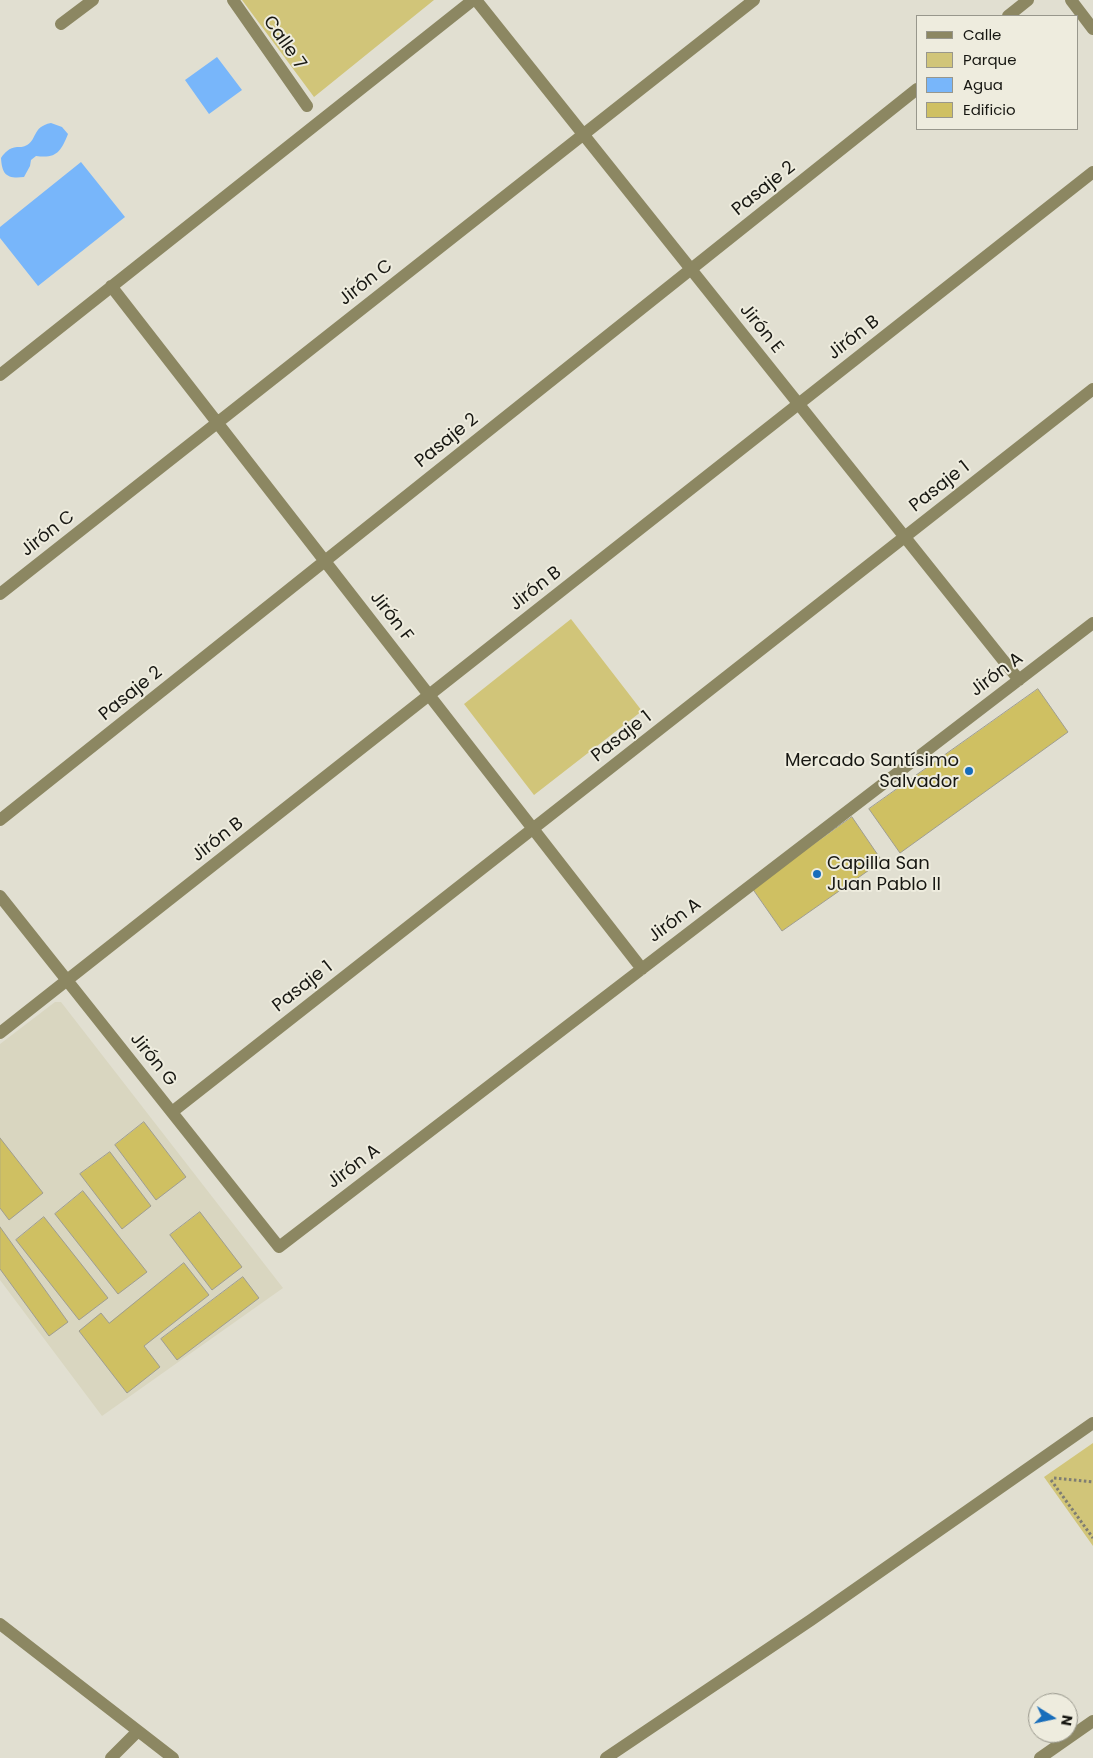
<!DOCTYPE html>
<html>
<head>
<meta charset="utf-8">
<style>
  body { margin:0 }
  #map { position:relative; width:1093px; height:1758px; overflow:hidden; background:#e1dfd1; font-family:Poppins,sans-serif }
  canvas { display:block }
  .legend { position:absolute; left:916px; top:15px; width:162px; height:115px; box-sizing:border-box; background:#eeecde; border:1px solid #98978c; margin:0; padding:6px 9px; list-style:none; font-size:15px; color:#171712 }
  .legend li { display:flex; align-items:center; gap:10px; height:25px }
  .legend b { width:25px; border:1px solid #98978c }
  .north { position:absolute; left:1028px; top:1693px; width:50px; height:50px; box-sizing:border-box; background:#eeecde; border:1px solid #98978c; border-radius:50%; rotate:100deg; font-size:14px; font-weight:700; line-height:20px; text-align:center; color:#171712 }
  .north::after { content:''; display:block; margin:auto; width:18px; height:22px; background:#176dbb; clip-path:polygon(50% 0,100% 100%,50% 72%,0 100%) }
</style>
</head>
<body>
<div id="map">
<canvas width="1093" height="1758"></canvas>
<ul class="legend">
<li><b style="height:6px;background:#8c8762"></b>Calle</li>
<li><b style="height:14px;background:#d1c579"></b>Parque</li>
<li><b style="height:14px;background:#78b6fa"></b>Agua</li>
<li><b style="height:14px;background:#cfc062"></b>Edificio</li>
</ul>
<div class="north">N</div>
</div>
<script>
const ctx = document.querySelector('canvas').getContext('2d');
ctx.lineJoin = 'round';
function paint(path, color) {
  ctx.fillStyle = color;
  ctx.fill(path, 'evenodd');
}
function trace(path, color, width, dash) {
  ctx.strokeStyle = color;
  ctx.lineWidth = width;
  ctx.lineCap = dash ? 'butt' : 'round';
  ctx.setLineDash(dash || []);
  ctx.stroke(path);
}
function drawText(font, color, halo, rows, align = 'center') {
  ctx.font = font + ' Poppins,sans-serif';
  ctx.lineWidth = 4;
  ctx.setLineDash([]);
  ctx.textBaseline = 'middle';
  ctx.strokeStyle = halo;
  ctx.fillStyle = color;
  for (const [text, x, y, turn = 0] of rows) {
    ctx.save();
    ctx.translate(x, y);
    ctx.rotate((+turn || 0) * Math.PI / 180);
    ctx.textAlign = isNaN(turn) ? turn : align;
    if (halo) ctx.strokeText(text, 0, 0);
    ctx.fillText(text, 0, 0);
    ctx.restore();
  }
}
paint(new Path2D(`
  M55,1002H61L283,1288L102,1416L0,1280V1044Z`), '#d9d6c0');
paint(new Path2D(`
  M242,0H434L314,97Z
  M571,619L642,711L534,795L464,704Z
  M1093,1443V1546L1044,1477Z`), '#d1c579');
paint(new Path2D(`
  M217,57L242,90L209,114L185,80Z
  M51,123L62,127L68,134C61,151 57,159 36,156L31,160L30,166L24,177C7,179 2,175 1,158C5,152 9,148 17,147C19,147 24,147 25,146C38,141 31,127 51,123Z
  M81,162L125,217L38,286L0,238V227Z`), '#78b6fa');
const building = new Path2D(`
  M1038,689L1068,732L900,853L869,809Z
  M852,817L882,861L782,931L752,888Z
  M144,1122L186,1177L156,1200L115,1145Z
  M0,1138L43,1193L9,1220L0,1208Z
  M110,1152L151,1206L122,1229L80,1174Z
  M83,1191L147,1272L118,1294L55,1214Z
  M200,1212L242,1267L212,1290L170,1235Z
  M44,1217L108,1298L79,1320L16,1240Z
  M0,1227L68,1322L49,1336L0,1269Z
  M184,1263L209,1295L144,1346L160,1367L127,1393L79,1331L101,1313L109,1323Z
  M243,1277L259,1298L177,1360L161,1339Z`);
paint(building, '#cfc062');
trace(building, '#9f9d90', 1);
trace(new Path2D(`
  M1054,1478L1093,1482
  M1051,1480L1093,1538`), '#7e7d73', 3, [2.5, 2.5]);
trace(new Path2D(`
  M61,24L93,0`), '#8c8762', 12);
trace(new Path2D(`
  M233,0L307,106
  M476,0L1019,680
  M1071,0L1093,29
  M1008,16L1028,0
  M111,286L642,969
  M0,375L473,0
  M0,594L754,0
  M0,820L917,89
  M0,896L279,1247L1093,623
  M0,1033L1093,172
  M172,1112L1093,389
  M0,1624L173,1758
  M111,1758L138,1731
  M606,1758L811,1620L1093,1423
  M1040,1758L1093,1721`), '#8c8762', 12);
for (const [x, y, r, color] of [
  [969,771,5,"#176dbb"],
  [817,874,5,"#176dbb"]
]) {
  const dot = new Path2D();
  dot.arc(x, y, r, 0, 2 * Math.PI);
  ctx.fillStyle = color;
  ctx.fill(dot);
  trace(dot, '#eeecde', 2);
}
drawText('18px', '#171712', '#eeecde', [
  ["Calle 7",284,43,55],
  ["Pasaje 2",764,189,-39],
  ["Jirón C",366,283,-38],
  ["Jirón E",761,329,51],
  ["Jirón B",854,338,-38],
  ["Pasaje 2",447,441,-39],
  ["Pasaje 1",940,487,-38],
  ["Jirón C",48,534,-38],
  ["Jirón B",536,589,-38],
  ["Jirón F",391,617,52],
  ["Jirón A",997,675,-37],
  ["Pasaje 2",131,694,-39],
  ["Pasaje 1",622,737,-38],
  ["Jirón B",218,840,-38],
  ["Jirón A",675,921,-37],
  ["Pasaje 1",303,987,-38],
  ["Jirón G",153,1060,51],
  ["Jirón A",354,1167,-37]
]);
drawText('18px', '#171712', '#eeecde', [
  ["Mercado Santísimo",959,761],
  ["Salvador",959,782],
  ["Capilla San",827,864,"left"],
  ["Juan Pablo II",827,885,"left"]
], 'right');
</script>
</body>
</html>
